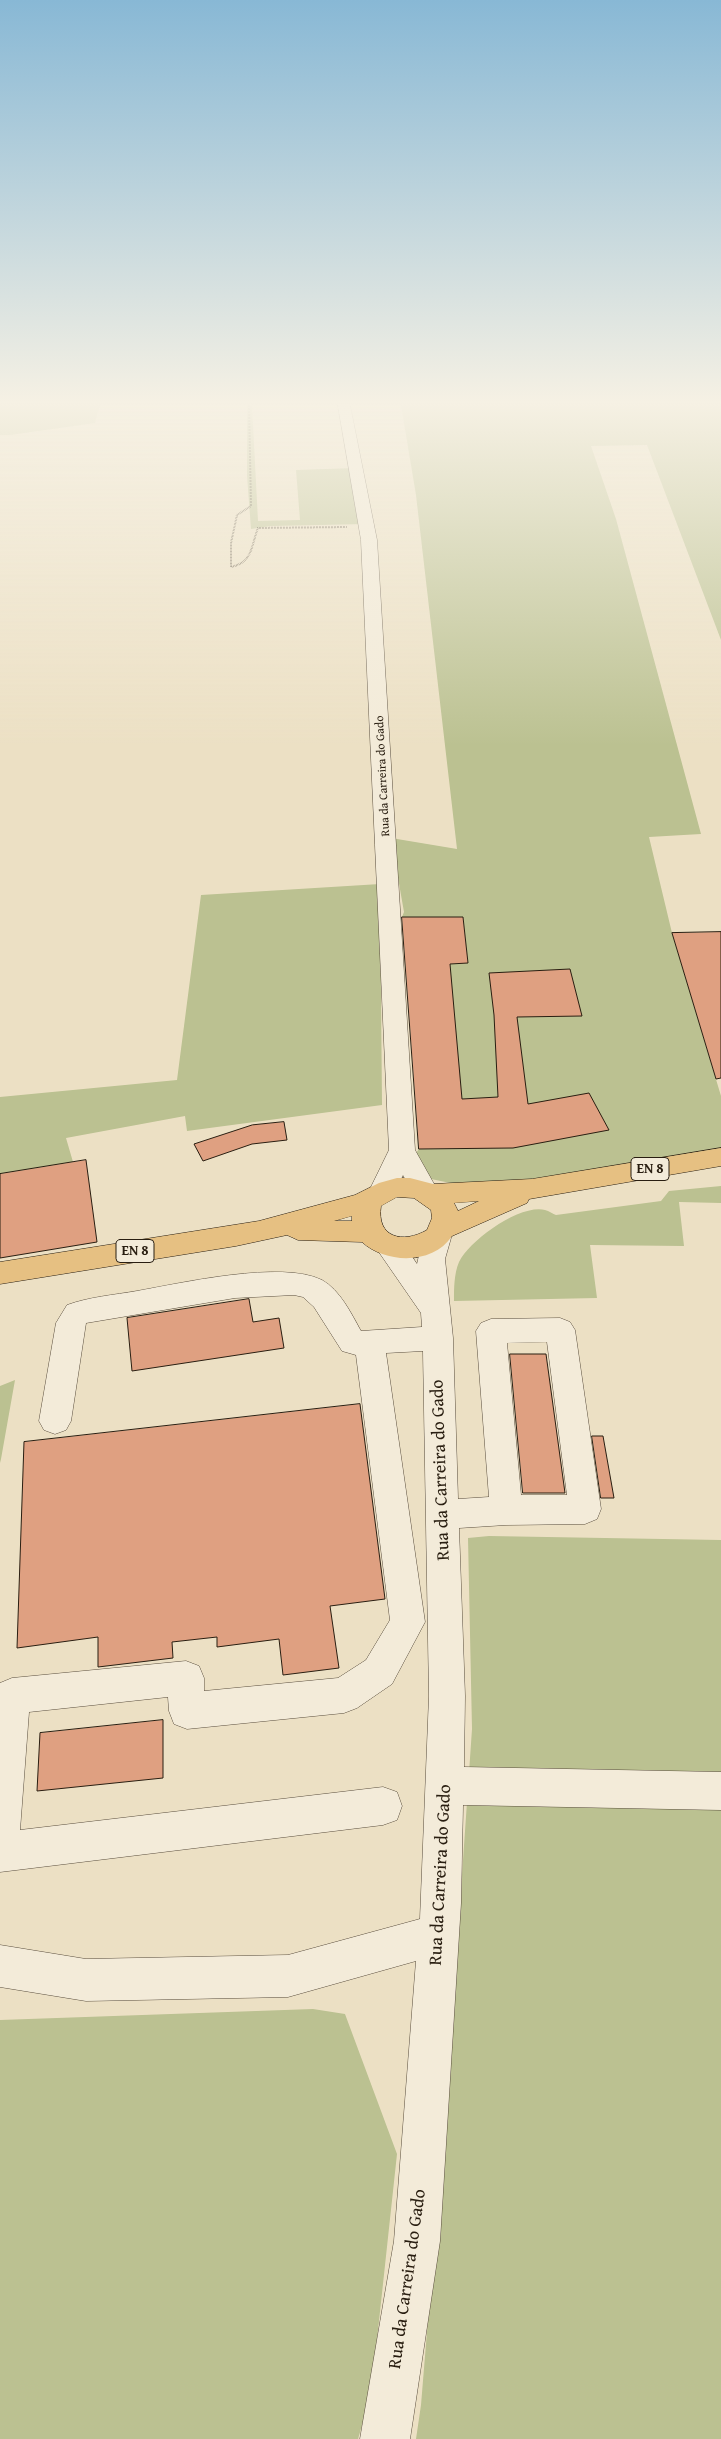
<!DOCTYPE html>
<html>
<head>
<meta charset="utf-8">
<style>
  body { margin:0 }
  canvas { display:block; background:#ece0c4 }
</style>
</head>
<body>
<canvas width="721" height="2439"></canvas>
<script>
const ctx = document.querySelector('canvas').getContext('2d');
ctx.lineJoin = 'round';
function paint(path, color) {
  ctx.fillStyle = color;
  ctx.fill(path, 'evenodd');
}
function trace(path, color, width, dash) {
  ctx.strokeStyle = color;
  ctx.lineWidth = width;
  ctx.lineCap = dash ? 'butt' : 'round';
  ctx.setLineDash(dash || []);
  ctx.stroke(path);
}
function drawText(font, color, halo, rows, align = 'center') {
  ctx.font = font + ' "Gentium Book Plus",serif';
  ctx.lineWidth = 4.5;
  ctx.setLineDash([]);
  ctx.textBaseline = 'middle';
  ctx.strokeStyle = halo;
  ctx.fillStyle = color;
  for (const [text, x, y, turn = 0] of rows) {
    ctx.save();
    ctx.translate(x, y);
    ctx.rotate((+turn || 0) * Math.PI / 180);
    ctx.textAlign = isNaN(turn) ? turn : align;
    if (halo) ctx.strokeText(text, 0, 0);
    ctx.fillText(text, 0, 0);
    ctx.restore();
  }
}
paint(new Path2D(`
  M0,405H100L95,423L10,435H0Z
  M247,405H252L258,521L300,520L296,470L355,468L366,524L271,526L251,529L247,476Z
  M401,405H721V640L647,445L591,446L616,519L701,834L649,837L672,933L721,1096V1151L575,1175L465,1186L431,1179L422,1168L416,1153L419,1149L509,1148L500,1098L459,1099L449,964L468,963L463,917H402L404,912L391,838L457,849L416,495Z
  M380,884L382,1105L187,1131L185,1116L66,1138L73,1162L0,1174V1097L177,1080L201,895Z
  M721,1186V1203L679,1202L684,1246L590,1245L597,1298L454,1301C454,1288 454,1274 459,1262C470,1240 520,1204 545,1210C549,1211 553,1214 556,1215L661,1201L669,1191Z
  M15,1380L1,1459L0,1463V1386Z
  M489,1536L721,1540V2439H416L421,2405L450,2050L472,1729L468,1538Z
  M313,2009L345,2014L397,2154L371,2395L358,2439H0V2020Z`), '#bbc191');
const building = new Path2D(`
  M402,917H463L468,963L450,964L462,1099L498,1097L494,1015L489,973L570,969L582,1016L517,1017L528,1104L589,1093L609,1130L513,1148L419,1149Z
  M721,932V1078L716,1079L672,933Z
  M284,1122L287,1140L252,1144L203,1161L194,1144L252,1125Z
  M86,1160L97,1242L0,1258V1174Z
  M249,1299L253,1322L279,1318L284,1348L132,1371L127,1318Z
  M510,1354H546L565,1493H523Z
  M360,1404L385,1599L330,1606L339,1668L283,1675L279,1639L217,1647V1637L172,1642L173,1658L98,1667V1637L17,1648L24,1442Z
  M592,1436H603L614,1498H601Z
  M163,1720V1778L37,1791L40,1733Z`);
paint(building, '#dfa081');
trace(building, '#291e11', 1);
const minor = new Path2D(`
  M338,405H350L377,540L415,1150L438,1191L435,1198L425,1201L415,1198L403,1175L392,1198L382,1201L372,1198L369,1191L389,1150L361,540Z
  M437,1228L447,1231L451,1238L445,1259L453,1338L458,1499L489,1497L476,1331L481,1323L491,1319L560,1318L570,1322L575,1330L601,1509L597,1519L585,1524L506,1525L459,1528L465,1696L464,1767L721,1772V1810L463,1805L461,1903L440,2241L410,2439H360L394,2241L416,1961L288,1997L86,2001L0,1987V1945L86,1959L288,1955L420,1919L429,1696L423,1351L386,1353L425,1622L392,1684L357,1708L344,1713L187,1729L174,1724L169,1711L168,1697L29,1712L20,1830L383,1787L397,1792L402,1806L397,1820L383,1825L0,1872V1683L12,1678L186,1661L199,1666L204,1678V1691L338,1678L366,1660L390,1620L356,1355L342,1351L314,1307L303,1297L294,1295L235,1298L86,1323L71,1421L66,1430L55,1434L44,1430L39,1421L56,1323L67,1305C89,1297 114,1295 137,1291C182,1283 282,1260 322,1280C340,1290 351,1313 361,1331L422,1327L421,1313L374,1245L378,1238C400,1231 406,1248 417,1264L423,1238L427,1231ZM547,1342L567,1495H521L507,1343Z`);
const major = new Path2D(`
  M721,1148V1166L529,1199L527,1203L452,1236C433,1265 386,1264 362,1242L298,1240L287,1235L236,1246L0,1284V1262L259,1221L355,1195L379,1183L397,1178H410L433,1184L532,1179ZM397,1197L414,1198L431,1210L432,1218L427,1230C403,1244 376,1238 381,1206ZM479,1201L458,1211L454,1203ZM352,1216V1221H334Z`);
trace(minor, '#5a4e3e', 1);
trace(major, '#291e11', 1);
trace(new Path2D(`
  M249,405L251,506L237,515L231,543V567C253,562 251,546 258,528L347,527`), '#291e11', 2, [0.5, 1]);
paint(minor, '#f3ebd9');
paint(major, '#e6c082');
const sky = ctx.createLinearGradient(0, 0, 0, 746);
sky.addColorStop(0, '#88b8d5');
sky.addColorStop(0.54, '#f6f1e4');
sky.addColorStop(1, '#f6f1e400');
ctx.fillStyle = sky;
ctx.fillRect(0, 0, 721, 746);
drawText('12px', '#291e11', '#f3ebd9', [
  ["Rua da Carreira do Gado",383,776,-93]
]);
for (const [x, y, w] of [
  [650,1169,38],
  [135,1251,38]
]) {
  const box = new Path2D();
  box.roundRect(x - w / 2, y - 11.5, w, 23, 4);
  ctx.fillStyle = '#f3ebd9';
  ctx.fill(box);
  trace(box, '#291e11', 1);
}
drawText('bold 14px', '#291e11', null, [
  ["EN 8",650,1169],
  ["EN 8",135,1251]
]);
drawText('18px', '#291e11', '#f3ebd9', [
  ["Rua da Carreira do Gado",441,1470,-92],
  ["Rua da Carreira do Gado",441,1875,-87],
  ["Rua da Carreira do Gado",408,2279,-82]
]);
</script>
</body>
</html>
